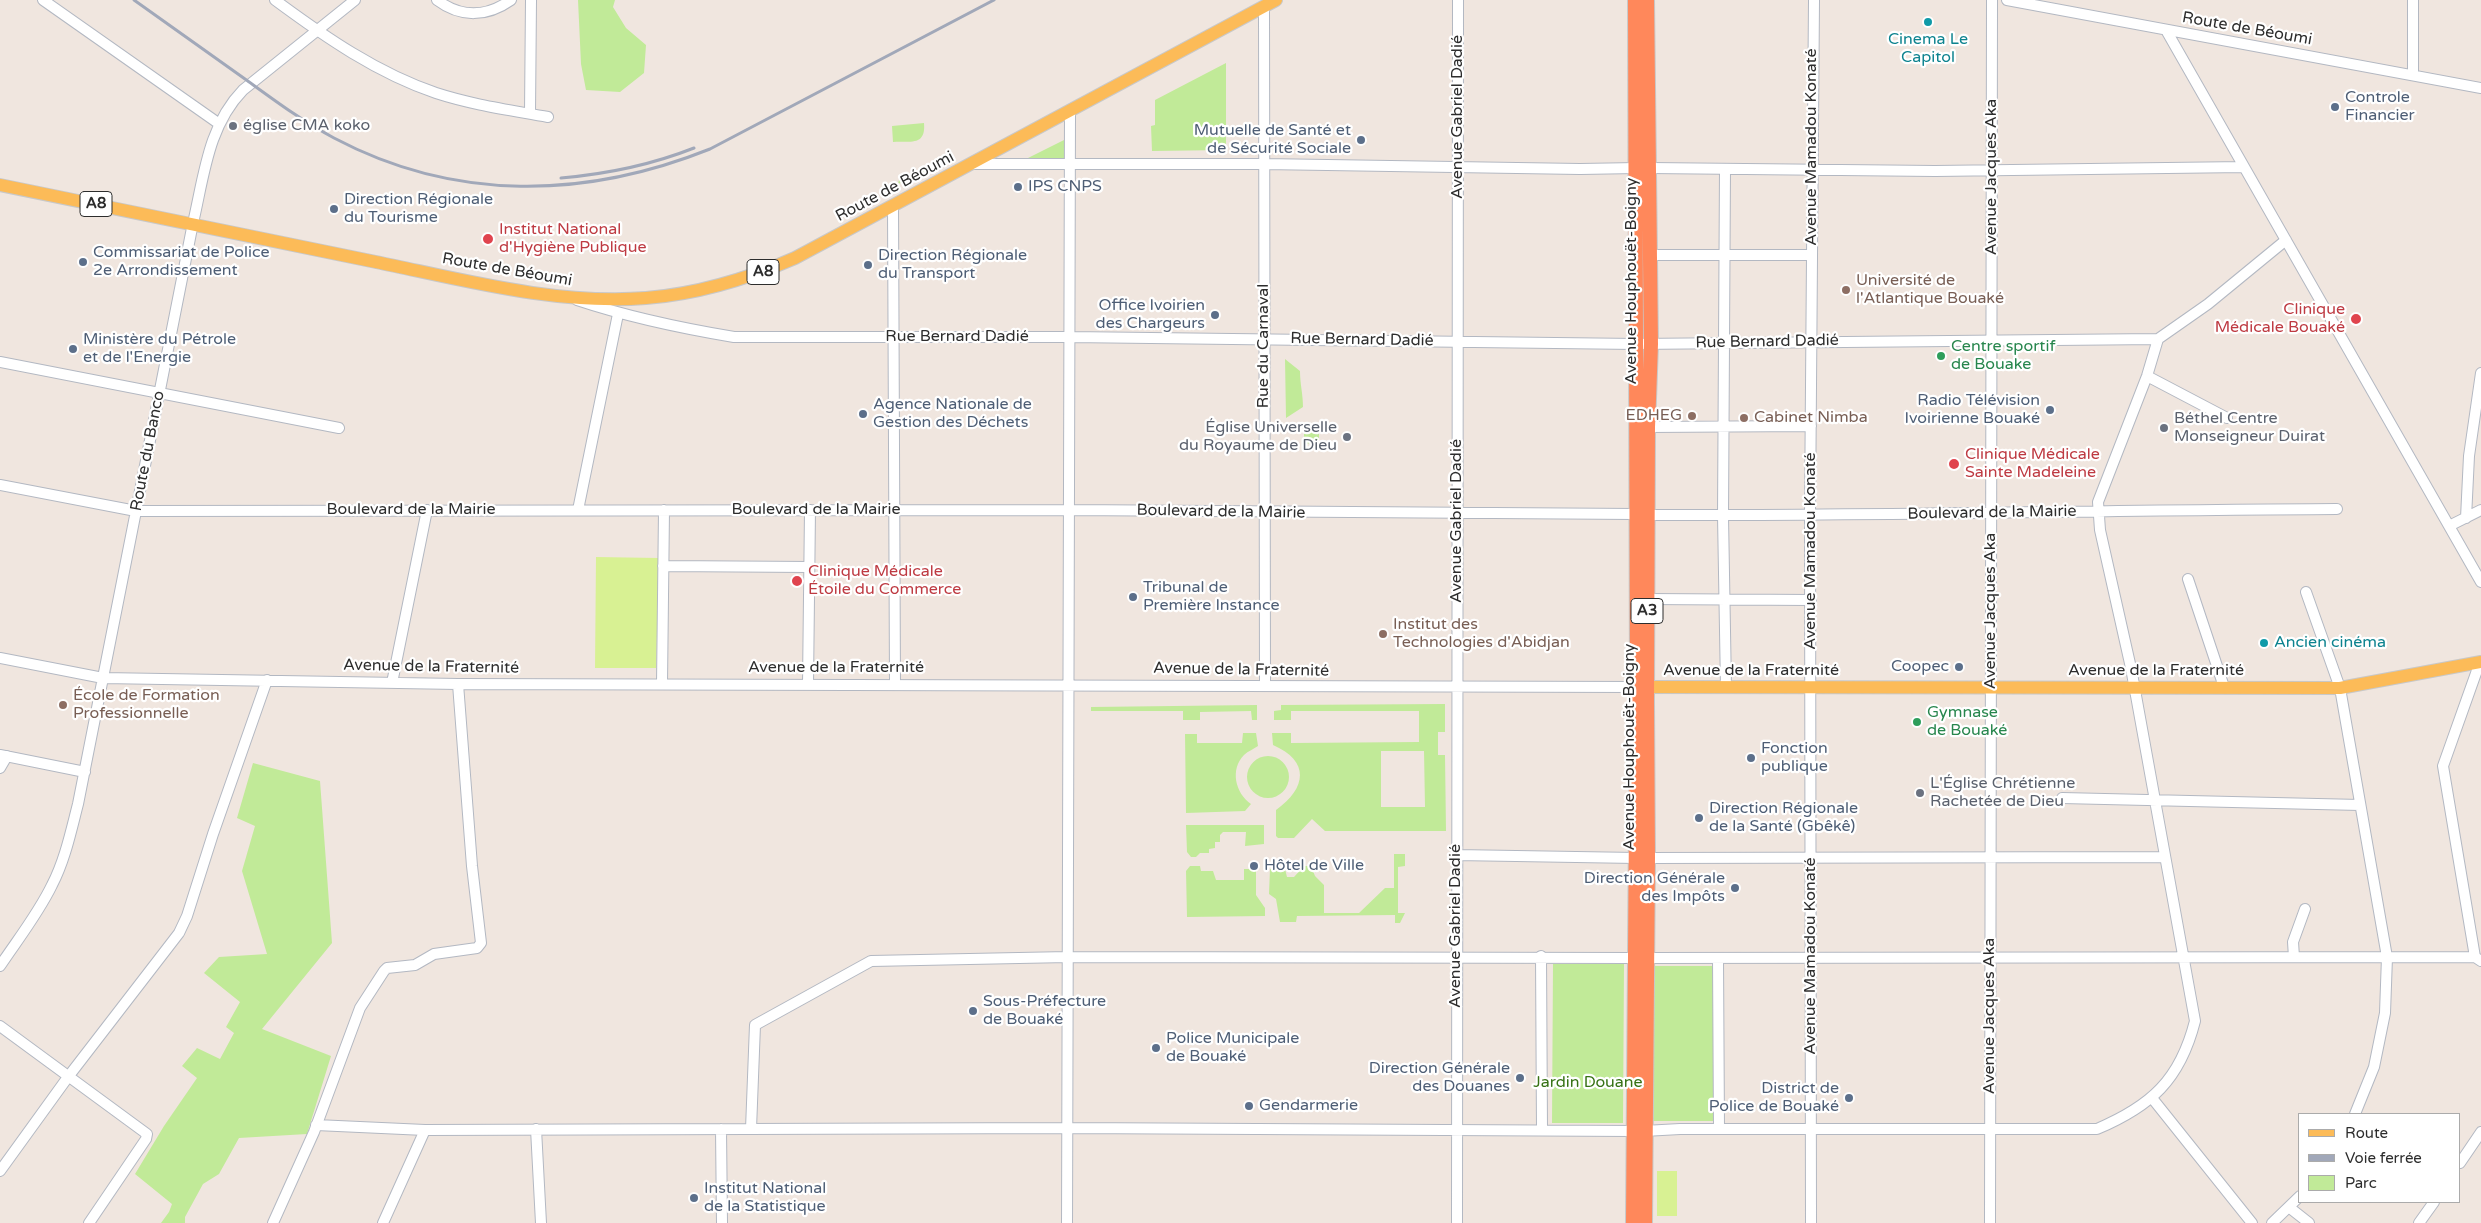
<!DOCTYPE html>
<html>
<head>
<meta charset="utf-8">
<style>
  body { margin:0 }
  #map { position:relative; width:2481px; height:1223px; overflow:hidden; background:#f0e6df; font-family:"Varela Round",sans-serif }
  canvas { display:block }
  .legend { position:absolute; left:2298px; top:1113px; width:162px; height:90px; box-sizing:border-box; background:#fff; border:1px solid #ababab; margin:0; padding:6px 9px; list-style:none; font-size:15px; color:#2d2d2d }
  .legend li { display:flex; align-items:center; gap:10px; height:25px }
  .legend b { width:25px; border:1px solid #ababab }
</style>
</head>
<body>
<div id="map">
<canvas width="2481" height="1223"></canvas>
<ul class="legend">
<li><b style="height:6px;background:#fcbb58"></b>Route</li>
<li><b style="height:6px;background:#a1a8b9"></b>Voie ferrée</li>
<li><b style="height:14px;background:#c1ea98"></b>Parc</li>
</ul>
</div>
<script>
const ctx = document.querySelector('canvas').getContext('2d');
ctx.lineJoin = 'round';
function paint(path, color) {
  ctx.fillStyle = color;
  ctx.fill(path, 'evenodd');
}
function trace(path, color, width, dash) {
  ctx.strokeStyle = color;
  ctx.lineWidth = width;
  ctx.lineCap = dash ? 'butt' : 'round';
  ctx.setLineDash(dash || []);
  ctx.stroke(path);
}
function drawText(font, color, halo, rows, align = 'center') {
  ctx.font = font + ' "Varela Round",sans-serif';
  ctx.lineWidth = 4.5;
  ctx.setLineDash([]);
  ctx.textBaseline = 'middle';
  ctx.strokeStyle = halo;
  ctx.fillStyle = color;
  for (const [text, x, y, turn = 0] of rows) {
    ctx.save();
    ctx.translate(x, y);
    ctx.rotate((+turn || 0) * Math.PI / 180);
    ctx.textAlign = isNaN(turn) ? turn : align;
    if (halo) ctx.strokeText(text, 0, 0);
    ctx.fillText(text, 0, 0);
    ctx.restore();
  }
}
paint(new Path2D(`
  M578,0H615L613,7L626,28L646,45L644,73L620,92L586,90L581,64Z
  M1226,63V150L1152,151L1151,126L1155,125V100Z
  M924,123C926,146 911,141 893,142L892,126Z
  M1064,140V158H1028Z
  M944,157L947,158L946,161L898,184L899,180Z
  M1285,359L1300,371C1300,384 1303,394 1303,407L1286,418Z
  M1304,427H1319V442L1304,444Z
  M1445,704V732H1438V755H1445L1446,831H1325L1312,819L1294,838H1278L1276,836V810C1307,788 1310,761 1273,745L1272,733H1291V743L1419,742V711H1291V720H1274V711L1281,710V705ZM1381,751H1424L1425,807H1381Z
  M1257,705V720H1252L1251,711L1200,712V720H1183V711H1091V707Z
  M1243,733H1256L1258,746C1254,749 1248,751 1244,755C1230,769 1235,793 1251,804L1245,811L1186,813L1185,734H1197V743H1242Z
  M1247 777a21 21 0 1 1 42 0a21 21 0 1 1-42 0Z
  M253,763L320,781L332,943L262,1029L331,1056L307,1134L239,1138L219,1174L203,1184L185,1217V1223H161L169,1212L172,1204L135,1174L164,1126L197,1078L182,1066L197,1048L220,1059L234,1033L226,1027L240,1002L204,973L219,957L267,954L242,871L255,826L237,818Z
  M1186,825H1264V844L1245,846L1246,832H1223L1220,835V842H1215V848L1209,849V853H1200L1196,857H1191L1187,852Z
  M1394,854H1405V866L1398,867V913H1405L1400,923H1395V915L1297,916L1296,922H1280L1276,899L1269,894L1270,869H1285L1287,877H1294L1304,866H1311L1315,876L1324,885V913H1359L1385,888H1394Z
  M1190,866H1200L1201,871H1213L1216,880H1244V869H1256V895L1265,908V916L1187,917L1186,871Z
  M1553,964H1624L1623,1123H1552Z
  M1644,966H1713L1714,1121H1644Z`), '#c1ea98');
paint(new Path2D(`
  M596,557L659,558L656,668H595Z
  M1657,1171H1677V1216H1657Z`), '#d8f193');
const minor = new Path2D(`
  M43,0L218,123
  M275,0C325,37 377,73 436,93C473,105 510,110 548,117
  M437,0C461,18 487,17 511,0
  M2007,0L2481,88
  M1264,7L1265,686
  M2166,30L2481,582
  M2413,75V0
  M530,113L531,0
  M974,164H1264L1580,169L1637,168
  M1650,168L1935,171L2244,167
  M1725,169L1723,516L1726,688
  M893,207L895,684
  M1650,255H1811
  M577,300C628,317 680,328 734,337H1070L1636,344L2158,339
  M0,362L339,428
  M2147,376L2227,418
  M1648,427L1811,426
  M0,485L136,511L1069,510L1635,514
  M578,510L618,314
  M1648,515C1878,516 2107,510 2337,509
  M2466,518L2469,456L2481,373
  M2449,526L2481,510
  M663,566L809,567
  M2188,579L2224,687
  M2306,592L2340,688L2387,957L2385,1013L2374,1067L2355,1114
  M1647,599L1811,600
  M0,658L103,678L458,684L1637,687
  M392,683L427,510
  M662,684L664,510
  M808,684L810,510
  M0,755L85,772
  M0,768L7,756
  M2062,798L2360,805
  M1456,855L1636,858
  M1648,858L2165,857
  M1541,956L1542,1130
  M2294,957L2293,942L2305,909
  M2475,957L2443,766L2480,662
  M1647,958L2475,957L2481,961
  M1718,958L1719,1129
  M0,966C18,939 38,914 52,885C65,860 71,831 78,804L193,223C204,176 208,126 243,90L355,0
  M0,1026L147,1134L146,1139L89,1223
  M2152,1098L2252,1223
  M316,1125L425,1130L1068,1128L1633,1131
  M536,1129L541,1223
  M721,1129L722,1223
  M751,1129L755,1025L871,961L1068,957L1635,958
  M1644,1131L1680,1129H2097C2151,1106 2180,1080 2195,1021L2131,668L2100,530L2098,502L2147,376L2158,339L2208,304L2286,240
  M2460,1163L2481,1132
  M0,1171L68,1077L179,933L187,916L213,834L267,680
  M2290,1208L2309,1223
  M273,1223L314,1132L360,1008L384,971L387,968L415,965L434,954L477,948L481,943L472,866L458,684
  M383,1223L425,1130
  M1067,1223L1070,112
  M1457,1223L1458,0
  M1811,1223L1810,515L1814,0
  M1990,1223L1992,0
  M2272,1223L2300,1196
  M2419,1223L2434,1202`);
const major = new Path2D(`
  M0,185C126,210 251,236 376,262C464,280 556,305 646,298C698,294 747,279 795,258L1276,0
  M1638,687L2340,688L2481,662`);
const highway = new Path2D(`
  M1633,1223L1637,687L1635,0
  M1645,1223L1648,858L1647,703L1648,427L1651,344L1647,0`);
trace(minor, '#b3b8c2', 12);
trace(major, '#c8c8c8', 14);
trace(highway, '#c8c8c8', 16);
trace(minor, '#fff', 10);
trace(major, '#fcbb58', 12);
trace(highway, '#ff885b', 14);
trace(new Path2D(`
  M134,0C171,26 208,53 245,79C274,100 302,121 334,138C455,202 585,199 710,149L994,0
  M561,178C607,174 651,165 694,148`), '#a1a8b9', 3);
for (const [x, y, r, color] of [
  [1928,22,5,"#0f9aa8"],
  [2335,107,5,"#5c6f8a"],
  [233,126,5,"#6b7280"],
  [1361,140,5,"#5c6f8a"],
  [1018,187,5,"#5c6f8a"],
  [334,209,5,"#5c6f8a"],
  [488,239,6,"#e0444e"],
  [83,262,5,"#5c6f8a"],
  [868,265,5,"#5c6f8a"],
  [1846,290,5,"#8d6e63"],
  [1215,315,5,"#5c6f8a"],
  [2356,319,6,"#e0444e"],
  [73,349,5,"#5c6f8a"],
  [1941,356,5,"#2e9e5b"],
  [2050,410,5,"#5c6f8a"],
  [863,414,5,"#5c6f8a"],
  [1692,416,5,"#8d6e63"],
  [1744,418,5,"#8d6e63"],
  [2164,428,5,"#6b7280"],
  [1347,437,5,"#6b7280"],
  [1954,464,6,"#e0444e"],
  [797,581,6,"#e0444e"],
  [1133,597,5,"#5c6f8a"],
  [1383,634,5,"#8d6e63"],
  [2264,643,5,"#0f9aa8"],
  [1959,667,5,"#5c6f8a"],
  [63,705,5,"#8d6e63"],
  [1917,722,5,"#2e9e5b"],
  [1751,758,5,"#5c6f8a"],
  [1920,793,5,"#6b7280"],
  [1699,818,5,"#5c6f8a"],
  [1254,866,5,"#5c6f8a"],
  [1735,888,5,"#5c6f8a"],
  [973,1011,5,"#5c6f8a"],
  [1156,1048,5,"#5c6f8a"],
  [1520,1078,5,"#5c6f8a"],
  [1849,1098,5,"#5c6f8a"],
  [1249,1106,5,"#5c6f8a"],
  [694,1198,5,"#5c6f8a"]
]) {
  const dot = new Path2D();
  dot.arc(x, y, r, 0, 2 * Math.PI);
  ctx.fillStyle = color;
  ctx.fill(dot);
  trace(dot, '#fff', 2);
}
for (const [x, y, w] of [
  [96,204,32],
  [763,272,32],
  [1647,611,32]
]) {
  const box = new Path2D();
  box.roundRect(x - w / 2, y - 12.5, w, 25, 4);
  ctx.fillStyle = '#fff';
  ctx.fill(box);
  trace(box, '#2d2d2d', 1);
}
drawText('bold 15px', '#2d2d2d', null, [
  ["A8",96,204],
  ["A8",763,272],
  ["A3",1647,611]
]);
drawText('16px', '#2d2d2d', '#fff', [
  ["Route de Béoumi",2247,29,10],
  ["Avenue Gabriel Dadié",1458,117,-90],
  ["Avenue Mamadou Konaté",1812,147,-90],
  ["Avenue Jacques Aka",1992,177,-90],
  ["Route de Béoumi",895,187,-28],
  ["Route de Béoumi",507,270,10],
  ["Avenue Houphouët-Boigny",1632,281,-90],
  ["Rue Bernard Dadié",957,337],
  ["Rue Bernard Dadié",1362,340,1],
  ["Rue Bernard Dadié",1767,342,-1],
  ["Rue du Carnaval",1264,346,-90],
  ["Route du Banco",148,451,-79],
  ["Boulevard de la Mairie",411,510],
  ["Boulevard de la Mairie",816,510],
  ["Boulevard de la Mairie",1221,512,1],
  ["Boulevard de la Mairie",1992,513,-1],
  ["Avenue Gabriel Dadié",1457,521,-90],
  ["Avenue Mamadou Konaté",1811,551,-90],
  ["Avenue Jacques Aka",1991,611,-90],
  ["Avenue de la Fraternité",431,667,1],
  ["Avenue de la Fraternité",836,668],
  ["Avenue de la Fraternité",1241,670,1],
  ["Avenue de la Fraternité",1751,671],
  ["Avenue de la Fraternité",2156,671],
  ["Avenue Houphouët-Boigny",1630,747,-90],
  ["Avenue Gabriel Dadié",1456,926,-90],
  ["Avenue Mamadou Konaté",1811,956,-90],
  ["Avenue Jacques Aka",1990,1016,-90]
]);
drawText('16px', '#0d838f', '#fff', [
  ["Cinema Le",1928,40],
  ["Capitol",1928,58],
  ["Ancien cinéma",2274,643,"left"]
]);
drawText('16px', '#4e5e75', '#fff', [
  ["Controle",2345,98],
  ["Financier",2345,116],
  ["Mutuelle de Santé et",1351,131,"right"],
  ["de Sécurité Sociale",1351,149,"right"],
  ["IPS CNPS",1028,187],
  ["Direction Régionale",344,200],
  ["du Tourisme",344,218],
  ["Commissariat de Police",93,253],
  ["2e Arrondissement",93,271],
  ["Direction Régionale",878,256],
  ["du Transport",878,274],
  ["Office Ivoirien",1205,306,"right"],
  ["des Chargeurs",1205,324,"right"],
  ["Ministère du Pétrole",83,340],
  ["et de l'Energie",83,358],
  ["Radio Télévision",2040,401,"right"],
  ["Ivoirienne Bouaké",2040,419,"right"],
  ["Agence Nationale de",873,405],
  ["Gestion des Déchets",873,423],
  ["Tribunal de",1143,588],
  ["Première Instance",1143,606],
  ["Coopec",1949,667,"right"],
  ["Fonction",1761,749],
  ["publique",1761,767],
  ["Direction Régionale",1709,809],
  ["de la Santé (Gbêkê)",1709,827],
  ["Hôtel de Ville",1264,866],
  ["Direction Générale",1725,879,"right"],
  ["des Impôts",1725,897,"right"],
  ["Sous-Préfecture",983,1002],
  ["de Bouaké",983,1020],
  ["Police Municipale",1166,1039],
  ["de Bouaké",1166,1057],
  ["Direction Générale",1510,1069,"right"],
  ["des Douanes",1510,1087,"right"],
  ["District de",1839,1089,"right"],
  ["Police de Bouaké",1839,1107,"right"],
  ["Gendarmerie",1259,1106],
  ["Institut National",704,1189],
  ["de la Statistique",704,1207]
], 'left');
drawText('16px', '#5b616d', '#fff', [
  ["église CMA koko",243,126],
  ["Béthel Centre",2174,419],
  ["Monseigneur Duirat",2174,437],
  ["Église Universelle",1337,428,"right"],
  ["du Royaume de Dieu",1337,446,"right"],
  ["L'Église Chrétienne",1930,784],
  ["Rachetée de Dieu",1930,802]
], 'left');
drawText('16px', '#be3a42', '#fff', [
  ["Institut National",499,230],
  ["d'Hygiène Publique",499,248],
  ["Clinique",2345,310,"right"],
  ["Médicale Bouaké",2345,328,"right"],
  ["Clinique Médicale",1965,455],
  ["Sainte Madeleine",1965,473],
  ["Clinique Médicale",808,572],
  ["Étoile du Commerce",808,590]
], 'left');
drawText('16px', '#785e54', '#fff', [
  ["Université de",1856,281],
  ["l'Atlantique Bouaké",1856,299],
  ["EDHEG",1682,416,"right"],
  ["Cabinet Nimba",1754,418],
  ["Institut des",1393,625],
  ["Technologies d'Abidjan",1393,643],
  ["École de Formation",73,696],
  ["Professionnelle",73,714]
], 'left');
drawText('16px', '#27864d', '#fff', [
  ["Centre sportif",1951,347],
  ["de Bouake",1951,365],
  ["Gymnase",1927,713],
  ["de Bouaké",1927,731]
], 'left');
drawText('16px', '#377215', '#fff', [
  ["Jardin Douane",1588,1083]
]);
</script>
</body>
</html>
